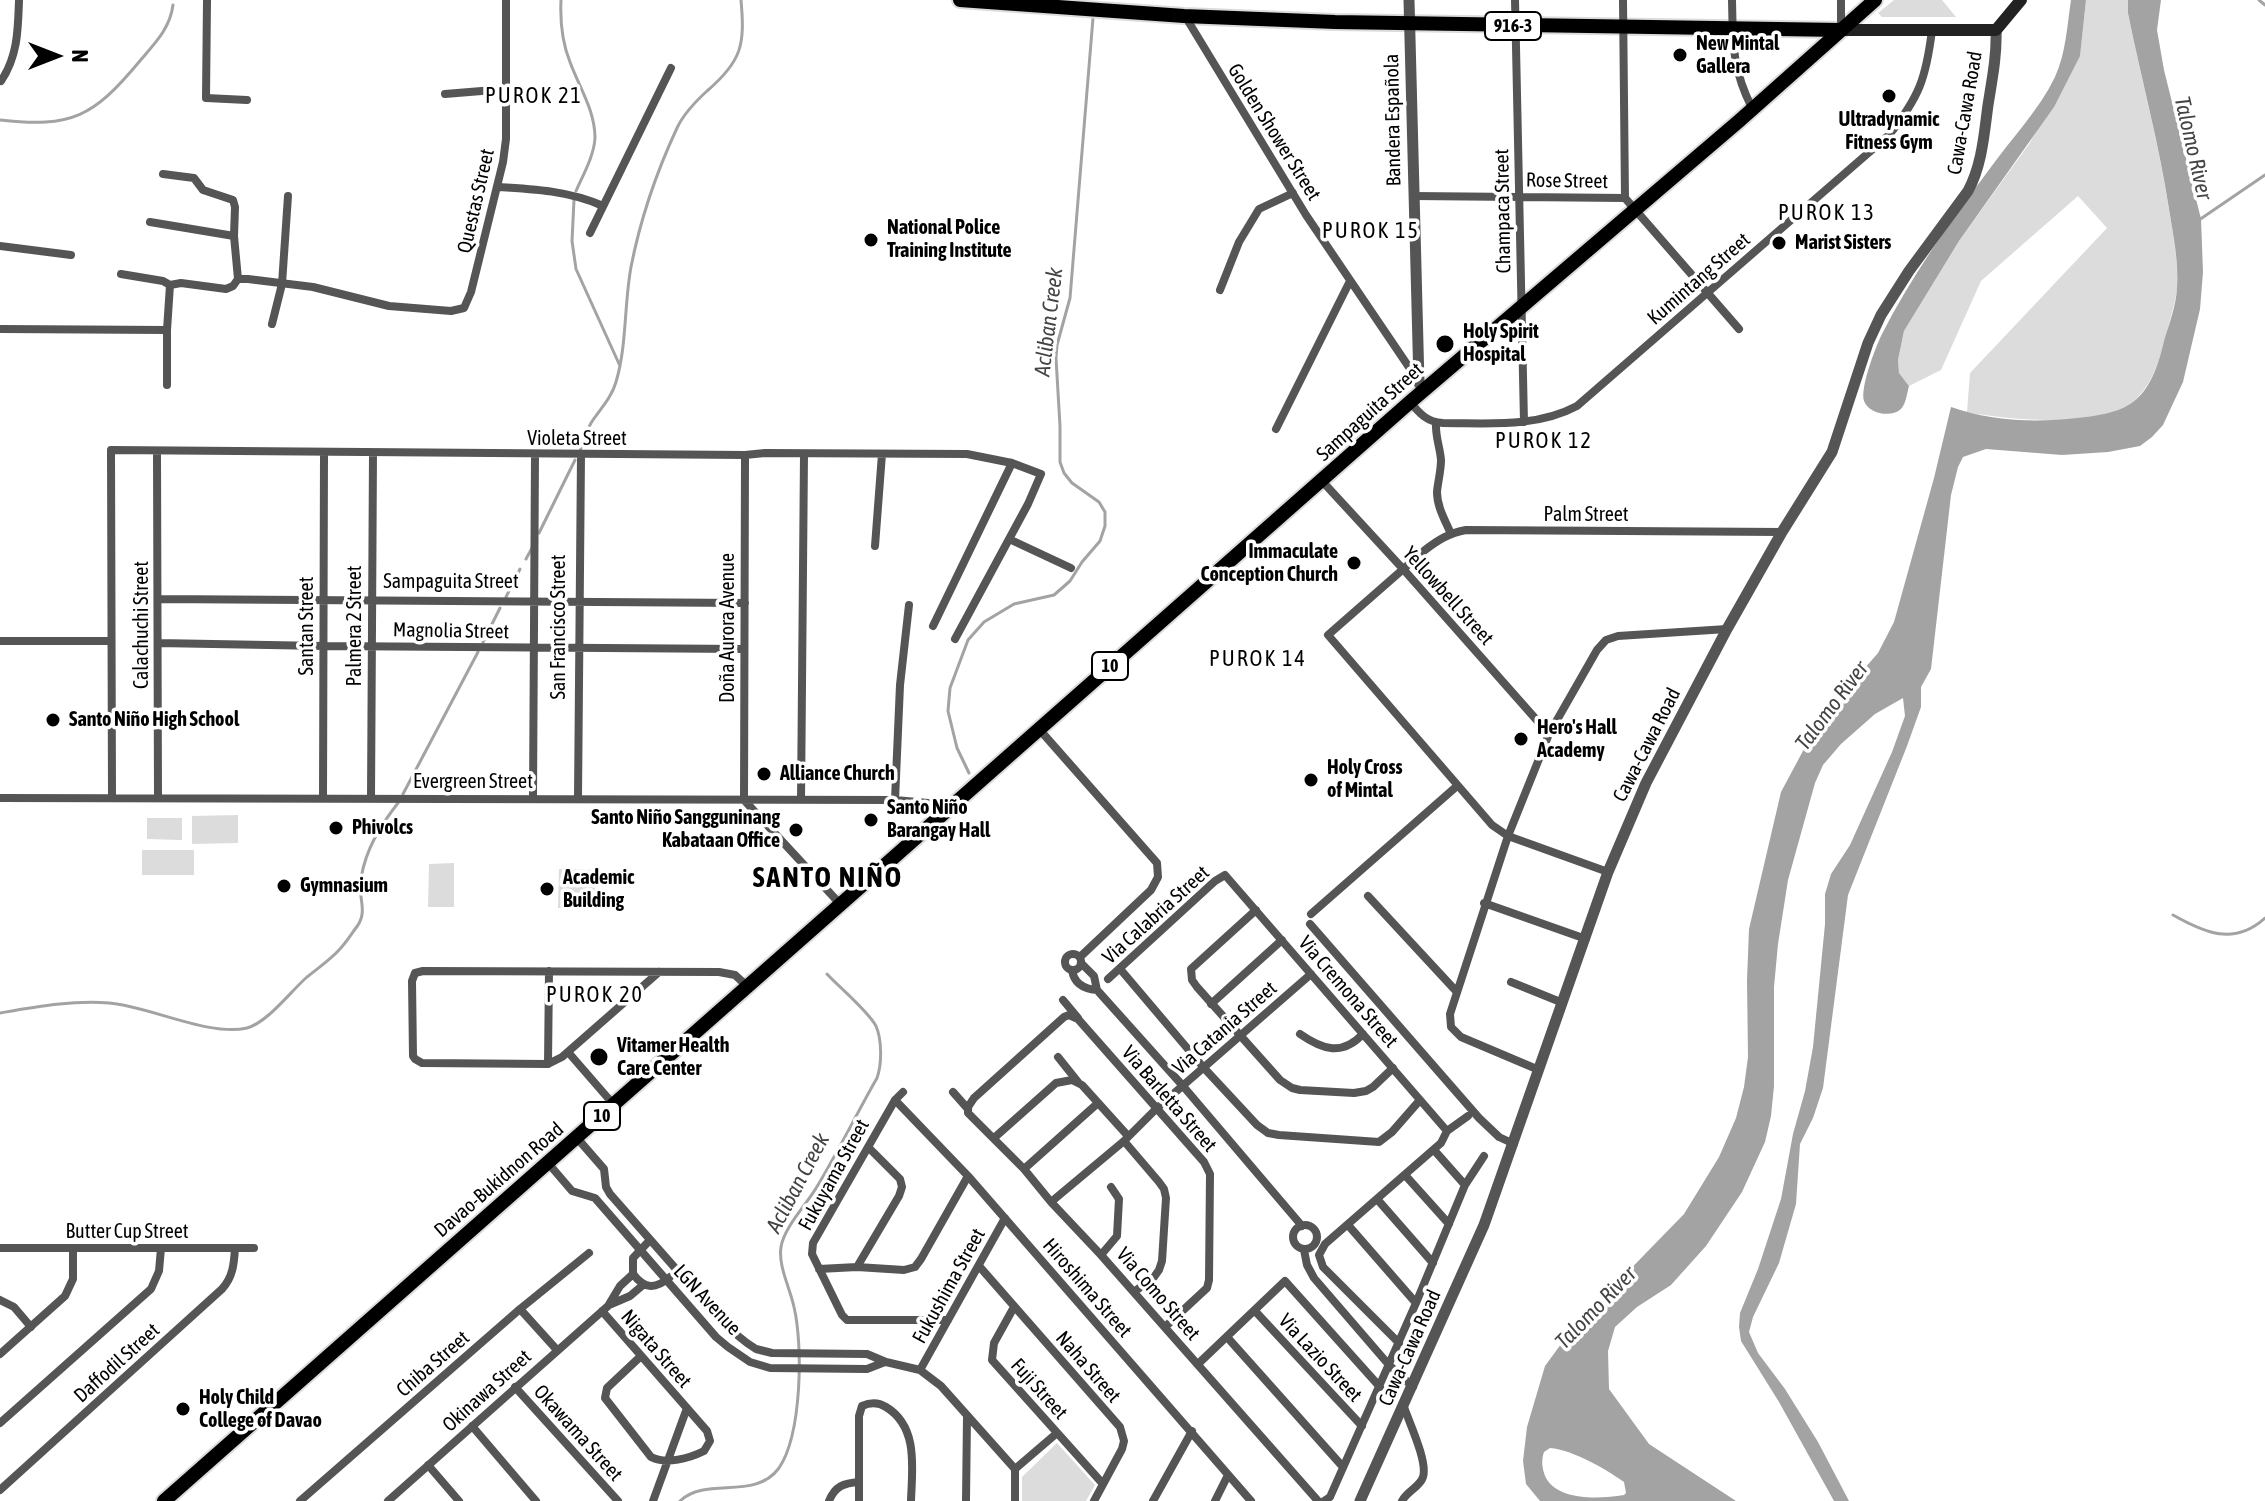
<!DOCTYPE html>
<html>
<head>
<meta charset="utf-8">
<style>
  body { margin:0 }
  #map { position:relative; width:2265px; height:1501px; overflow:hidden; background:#fff; font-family:"Asap Condensed",sans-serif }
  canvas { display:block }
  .north { position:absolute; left:16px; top:16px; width:80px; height:80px; -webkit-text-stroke:6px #fff; paint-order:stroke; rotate:90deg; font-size:22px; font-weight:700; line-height:32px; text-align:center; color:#000 }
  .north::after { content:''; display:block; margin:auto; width:28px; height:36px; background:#000; clip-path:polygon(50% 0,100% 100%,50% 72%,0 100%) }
</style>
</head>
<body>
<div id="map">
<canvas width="2265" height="1501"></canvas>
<div class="north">N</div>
</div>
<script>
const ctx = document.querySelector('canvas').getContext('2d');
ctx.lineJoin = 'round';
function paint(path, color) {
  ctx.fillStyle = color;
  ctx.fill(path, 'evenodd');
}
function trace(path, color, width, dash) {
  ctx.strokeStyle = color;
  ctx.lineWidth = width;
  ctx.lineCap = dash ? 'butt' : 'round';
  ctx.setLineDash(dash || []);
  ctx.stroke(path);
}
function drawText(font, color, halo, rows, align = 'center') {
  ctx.font = font + ' "Asap Condensed",sans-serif';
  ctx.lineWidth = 7;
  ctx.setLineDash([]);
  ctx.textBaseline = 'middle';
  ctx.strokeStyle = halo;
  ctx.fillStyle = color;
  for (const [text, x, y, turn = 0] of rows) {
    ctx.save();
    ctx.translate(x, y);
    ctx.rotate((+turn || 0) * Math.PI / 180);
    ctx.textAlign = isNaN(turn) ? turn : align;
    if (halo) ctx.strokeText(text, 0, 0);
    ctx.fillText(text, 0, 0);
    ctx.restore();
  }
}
paint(new Path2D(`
  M1894,0H1942L1956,17H1882L1878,13Z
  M2086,0H2128V13C2141,79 2159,144 2169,210C2173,233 2179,267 2177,289C2175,305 2169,321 2166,337C2160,359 2152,385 2134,401C2101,429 2007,420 1967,412L1970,373L2107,228L2078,196L1981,281L1941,370L1909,386L1899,373L1898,360L1904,331L1959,241L2029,144L2080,55Z
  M238,815V843L192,844V816Z
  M147,818H182V840L147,839Z
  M142,850H194V875H142Z
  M454,863V907H428L429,864Z
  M559,869L596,870L594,909L558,908Z
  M1057,1443L1095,1485L1086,1501H1022V1477Z`), '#dcdcdc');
paint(new Path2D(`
  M2071,0H2086L2080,56L2054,107L1959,241L1904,331L1898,360L1899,373L1909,386C1907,393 1906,404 1901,409C1891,418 1869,414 1864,401C1860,388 1875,349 1881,336C1911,276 1951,221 1991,167C2012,138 2039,110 2055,77C2066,53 2067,26 2071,0Z
  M2128,0H2161L2157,30L2164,70L2201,219L2203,272L2200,309L2183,382L2163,425L2152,437L2140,446L2108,452L2062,455L1986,449L1963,457L1958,467L1951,495L1931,669L1921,687V707L1907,746L1848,895L1823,1088L1813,1118L1800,1144L1796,1204L1779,1263L1753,1317L1749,1332L1758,1353L1785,1389L1818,1442L1849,1501H1834L1779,1402L1741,1341L1739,1327L1740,1313L1758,1269L1781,1199L1793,1134L1805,1091L1813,1047L1825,924V894L1831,874L1850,845L1892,752L1905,716L1903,698L1875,714L1841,744L1823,765L1815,783L1788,880L1778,944L1774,987V1086L1771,1116L1765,1142L1742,1192L1706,1246L1671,1285L1637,1307L1615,1327L1608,1351L1609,1389L1649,1444L1736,1501H1540L1526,1484L1523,1461L1527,1427L1545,1366L1572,1329L1684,1214L1719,1157L1736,1118L1744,1087L1748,1057L1747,980L1749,929L1781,792L1804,749L1830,708L1878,653L1894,622L1934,478L1951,407C1990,421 2036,423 2077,418C2095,416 2114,414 2130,404C2150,392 2159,363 2164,341C2169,324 2176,306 2177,288C2179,263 2173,234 2169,209C2159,143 2141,78 2128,13ZM1550,1448C1573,1450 1606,1469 1624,1482L1626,1493L1624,1495C1599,1499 1559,1501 1546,1478C1542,1469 1541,1461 1544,1452Z`), '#a3a3a3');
trace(new Path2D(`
  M561,0C560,21 562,42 570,62C579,87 595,110 595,138C594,156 583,175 576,191
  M2259,0L2265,5
  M0,120C72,128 93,117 139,62C154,44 170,29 173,5
  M574,200L572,241L576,269L620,366
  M2199,220L2265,175
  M580,451C583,442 586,432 591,423C600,409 611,399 616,382C627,345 624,305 631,267C640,221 657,171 677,128C684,113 695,102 707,91C742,61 745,45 741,0
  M539,533L575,460
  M526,559L532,548
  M506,597L520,569
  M483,642L500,608
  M969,773L957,748L948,711L950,688L968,640L984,622L1014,604L1054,595L1070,581L1082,562L1100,541L1105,526V512L1099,502L1072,483L1064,473L1060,462V426L1056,358L1057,345L1070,298L1093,18
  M403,794L478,652
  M2173,915C2205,933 2234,946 2265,918
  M0,1013C35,1007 73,1000 109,1003C149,1006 209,1037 247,1028C268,1022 290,992 307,977C318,968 330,960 339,950C346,943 352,933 358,925C368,910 357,895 361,878C366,849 380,826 398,803
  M680,1501C707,1476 755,1501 779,1468C802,1434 803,1345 794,1307C790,1288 778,1266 781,1247C784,1227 808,1203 818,1185C839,1150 857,1113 877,1078C882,1064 882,1040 876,1026C868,1011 839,987 827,974`), '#a3a3a3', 3);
const primary = new Path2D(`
  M960,0L1184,16L1335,22L1841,30`);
const trunk = new Path2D(`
  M164,1501L1410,402L1739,121L1875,0`);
trace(primary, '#dbdbdb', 18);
trace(trunk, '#dbdbdb', 18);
trace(new Path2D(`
  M207,0L206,98L247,100
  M1515,0L1524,422
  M1623,0L1625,198
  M1732,0C1733,43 1732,69 1752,108
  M1841,0V29
  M1185,16L1306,215L1419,382
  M1,81C18,56 18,29 19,0
  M445,94L506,89
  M163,174L194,178L203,190L233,200L235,207L234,236L238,279
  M498,187C534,189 570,191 603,206
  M1413,196L1625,198
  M1625,198L1739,329
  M150,222L234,236
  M590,233L671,68
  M0,246L71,255
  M121,274L163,281L170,285L181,283L226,289L233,286L238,279H248L313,287L389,306L451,311L464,308L471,292L503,162L506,139V0
  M1220,290L1239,242L1259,209L1293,193
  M272,324L282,284L288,196
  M0,329L167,330
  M167,385V330L170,285
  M1410,402C1420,414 1427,422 1443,423C1488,423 1536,428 1577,406L1889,135C1919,97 1926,79 1932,30
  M1436,422C1435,436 1440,447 1441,460C1441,471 1438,481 1437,492C1437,507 1445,520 1451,534
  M1276,429L1350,281
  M157,451L158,798
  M745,455L744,800L841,905
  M1322,481L1404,570L1549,734
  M1009,539L1071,568
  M875,546L882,454
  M158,599L745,603
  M933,626L1012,463
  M0,641H111
  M158,643L323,646L744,649
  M1039,729L1157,863L1158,877L1151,890L1080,957
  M0,798L895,800L928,803L943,814
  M112,798L111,450L745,455L765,453L967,454L1012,463L1041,474L1028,504L955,639
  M323,798L324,453
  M371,798L373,453
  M533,798L535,455
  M578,798L581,455
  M801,800L804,454
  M895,800L900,685L909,605
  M1608,872L1508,836L1492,825L1328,635L1425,550C1438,540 1449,533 1466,530L1782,532
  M1368,896L1456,991
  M1484,903L1586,939
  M1256,910L1191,969L1192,980L1197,987L1280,1080L1292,1088L1300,1090L1354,1093L1366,1091L1373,1087L1393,1068
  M1311,914L1457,786
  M1310,924L1479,1118L1499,1137L1514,1144
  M1065 962a8 8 0 1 1 16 0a8 8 0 1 1-16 0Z
  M1081,963L1094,976L1097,990L1183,1086L1302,1226
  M1072,970C1074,984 1084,989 1097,990
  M1121,970L1204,1068L1257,1125L1268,1133L1279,1135L1379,1142L1392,1132L1420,1100
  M659,972L562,1057L548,1064L422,1063L415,1059L413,1056L412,981L415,973L423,971L719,972L735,975L748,987
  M1108,979L1215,881L1225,875L1447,1131
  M1511,982L1563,1003
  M1063,1000L1078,1018
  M1211,1004L1282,940
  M1300,1034C1323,1050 1342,1056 1363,1034
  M568,1052L614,1105
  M1058,1057L1078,1082
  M548,1064L549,971
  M1539,1070L1461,1037L1451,1027L1450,1014L1508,836L1549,734L1597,650L1606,640L1618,636L1727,629
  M903,1092L895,1100L813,1243L812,1254L842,1315L847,1320H948
  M953,1092L968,1109
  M895,1100L968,1176L1251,1501
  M577,1138L604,1169L606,1187L610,1194L727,1327L747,1343L756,1349L772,1353L867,1354L886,1362L920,1370L941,1386L1015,1469
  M994,1138L1056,1083L1072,1080L1082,1085L1128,1136
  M1124,1141L1159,1182L1164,1189L1166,1198L1162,1261L1159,1270L1154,1277L1134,1292
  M1434,1150L1465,1185
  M548,1163L572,1191L595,1198L716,1337L728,1347L750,1362L770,1368L867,1369L885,1362
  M1024,1169L1098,1103
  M1405,1175L1449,1224
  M1377,1199L1433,1263
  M1051,1202L1124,1141L1156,1109L1311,974
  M1293 1237a12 12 0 1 1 24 0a12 12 0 1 1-24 0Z
  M1348,1225L1416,1303
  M650,1240L633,1258V1274C645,1290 656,1289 670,1277
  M0,1248H254
  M1304,1250L1307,1265L1314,1278L1389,1365L1413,1387
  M1101,1255L1117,1236L1119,1199L1111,1187
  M979,1266L1120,1427L1124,1441L1122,1449L1094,1501
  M857,1267L899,1196L902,1187L900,1179L868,1147
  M819,1269L857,1267L904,1270L915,1267L921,1259L968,1176
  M0,1300L14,1307L31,1327
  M609,1305L630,1296L643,1285
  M1014,1307L994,1343L992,1360L1103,1484
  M520,1309L557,1350
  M602,1311L707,1431L710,1441L704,1451C690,1458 666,1465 651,1457L605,1398L607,1388L641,1356
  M1255,1311L1362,1426
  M1165,1327L1207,1288L1209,1280L1210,1174L1204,1162L1078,1019L1069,1015L1064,1017L974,1098L968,1107V1113L1024,1169L1051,1202L1101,1255L1318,1501
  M1227,1337L1343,1467
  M1399,1343L1323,1267L1319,1255L1325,1244L1441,1143L1447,1131L1468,1116
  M0,1354L65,1296L73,1279V1248
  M1198,1364L1285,1281L1380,1387
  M920,1370L1005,1218
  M515,1387L618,1501
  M0,1423L151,1289L159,1271L161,1248
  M472,1426L536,1501
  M428,1465L459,1501
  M0,1490L222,1289C233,1277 234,1264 235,1248
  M300,1501L520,1309L589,1253
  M388,1501L608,1306L620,1286L633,1274
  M653,1501L687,1408
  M829,1501C835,1486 844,1483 859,1482
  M859,1501V1416L862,1406C871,1402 878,1402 886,1407C919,1427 912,1469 911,1501
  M966,1501L967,1416
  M1015,1501V1469L1057,1433
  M1153,1501L1192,1431
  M1215,1501L1228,1475
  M1324,1501L1330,1497L1416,1303L1465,1185L1484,1156
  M1402,1501C1407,1491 1420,1487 1423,1477C1428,1462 1409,1422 1404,1407`), '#555', 8);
trace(new Path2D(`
  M1409,0L1419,383L1424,390
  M1360,1501L1484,1225L1608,872L1646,783L1727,629L1782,532L1832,452L1868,343L1881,315L1909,271L1968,191C1982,165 1984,135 1988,105C1992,80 1997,55 1996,30`), '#555', 11);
trace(new Path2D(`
  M1841,30H1996L2021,0`), '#222', 12);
trace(primary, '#000', 14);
trace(trunk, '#000', 14);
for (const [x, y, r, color] of [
  [1680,55,8,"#000"],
  [1889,96,8,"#000"],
  [871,240,8,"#000"],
  [1779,243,8,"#000"],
  [1445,344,10,"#000"],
  [1354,563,8,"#000"],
  [53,720,8,"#000"],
  [1521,739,8,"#000"],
  [764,774,8,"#000"],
  [1311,780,8,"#000"],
  [871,820,8,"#000"],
  [336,828,8,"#000"],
  [796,830,8,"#000"],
  [284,886,8,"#000"],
  [547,889,8,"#000"],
  [599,1057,10,"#000"],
  [183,1409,8,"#000"]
]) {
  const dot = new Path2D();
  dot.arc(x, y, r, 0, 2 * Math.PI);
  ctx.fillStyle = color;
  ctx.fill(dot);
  trace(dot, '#fff', 3);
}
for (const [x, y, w] of [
  [1513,26,56],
  [1110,666,36],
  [602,1116,36]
]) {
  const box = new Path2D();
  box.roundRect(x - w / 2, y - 14, w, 28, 6);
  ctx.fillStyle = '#fff';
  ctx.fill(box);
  trace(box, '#000', 2);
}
drawText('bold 18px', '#000', null, [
  ["916-3",1513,26],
  ["10",1110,666],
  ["10",602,1116]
]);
drawText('bold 20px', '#000', '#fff', [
  ["New Mintal",1696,44],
  ["Gallera",1696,67],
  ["Ultradynamic",1889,120,"center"],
  ["Fitness Gym",1889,143,"center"],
  ["National Police",887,228],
  ["Training Institute",887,251],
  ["Marist Sisters",1795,243],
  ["Holy Spirit",1463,332],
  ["Hospital",1463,355],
  ["Immaculate",1338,552,"right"],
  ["Conception Church",1338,575,"right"],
  ["Santo Niño High School",69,720],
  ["Hero's Hall",1537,728],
  ["Academy",1537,751],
  ["Holy Cross",1327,768],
  ["of Mintal",1327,791],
  ["Alliance Church",780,774],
  ["Santo Niño",887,808],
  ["Barangay Hall",887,831],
  ["Santo Niño Sangguninang",780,818,"right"],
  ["Kabataan Office",780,841,"right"],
  ["Phivolcs",352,828],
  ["Academic",563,878],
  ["Building",563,901],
  ["Gymnasium",300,886],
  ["Vitamer Health",617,1046],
  ["Care Center",617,1069],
  ["Holy Child",199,1398],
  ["College of Davao",199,1421]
], 'left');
drawText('20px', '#000', '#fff', [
  ["Cawa-Cawa Road",1965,113,-80],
  ["Bandera Española",1393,120,-91],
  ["Golden Shower Street",1274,132,58],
  ["Rose Street",1567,181,1],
  ["Questas Street",476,201,-77],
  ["Champaca Street",1503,211,-91],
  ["Kumintang Street",1699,279,-41],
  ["Sampaguita Street",1370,412,-42],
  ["Violeta Street",577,439],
  ["Palm Street",1586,515],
  ["Sampaguita Street",451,582],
  ["Yellowbell Street",1448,596,48],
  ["Calachuchi Street",142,625,-90],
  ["Santan Street",307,626,-90],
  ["Palmera 2 Street",355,626,-90],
  ["San Francisco Street",559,627,-90],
  ["Doña Aurora Avenue",728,628,-90],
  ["Magnolia Street",451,631,1],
  ["Cawa-Cawa Road",1647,745,-63],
  ["Evergreen Street",473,782],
  ["Via Calabria Street",1156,915,-42],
  ["Via Cremona Street",1348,992,49],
  ["Via Catania Street",1225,1028,-41],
  ["Via Barletta Street",1169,1099,49],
  ["Fukuyama Street",834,1175,-61],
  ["Davao-Bukidnon Road",499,1180,-41],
  ["Butter Cup Street",127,1232],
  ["Fukushima Street",949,1286,-61],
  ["Hiroshima Street",1087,1288,49],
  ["Via Como Street",1158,1294,49],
  ["LGN Avenue",707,1300,47],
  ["Cawa-Cawa Road",1410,1348,-66],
  ["Nigata Street",656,1349,49],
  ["Via Lazio Street",1320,1358,47],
  ["Daffodil Street",117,1363,-42],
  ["Chiba Street",433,1364,-41],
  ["Naha Street",1088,1367,49],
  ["Fuji Street",1039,1389,48],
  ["Okinawa Street",487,1391,-42],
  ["Okawama Street",578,1433,48]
]);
ctx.letterSpacing = '2px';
drawText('22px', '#000', '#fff', [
  ["PUROK 21",534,96],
  ["PUROK 13",1827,213],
  ["PUROK 15",1371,231],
  ["PUROK 12",1544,441],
  ["PUROK 14",1258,659],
  ["PUROK 20",595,995]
]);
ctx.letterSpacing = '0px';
drawText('italic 22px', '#444', '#fff', [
  ["Talomo River",2193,148,77],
  ["Acliban Creek",1049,322,-83],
  ["Talomo River",1832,706,-53],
  ["Acliban Creek",798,1183,-62],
  ["Talomo River",1596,1308,-46]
]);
ctx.letterSpacing = '2px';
drawText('bold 28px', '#000', '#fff', [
  ["SANTO NIÑO",828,878]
]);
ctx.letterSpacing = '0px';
</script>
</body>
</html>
